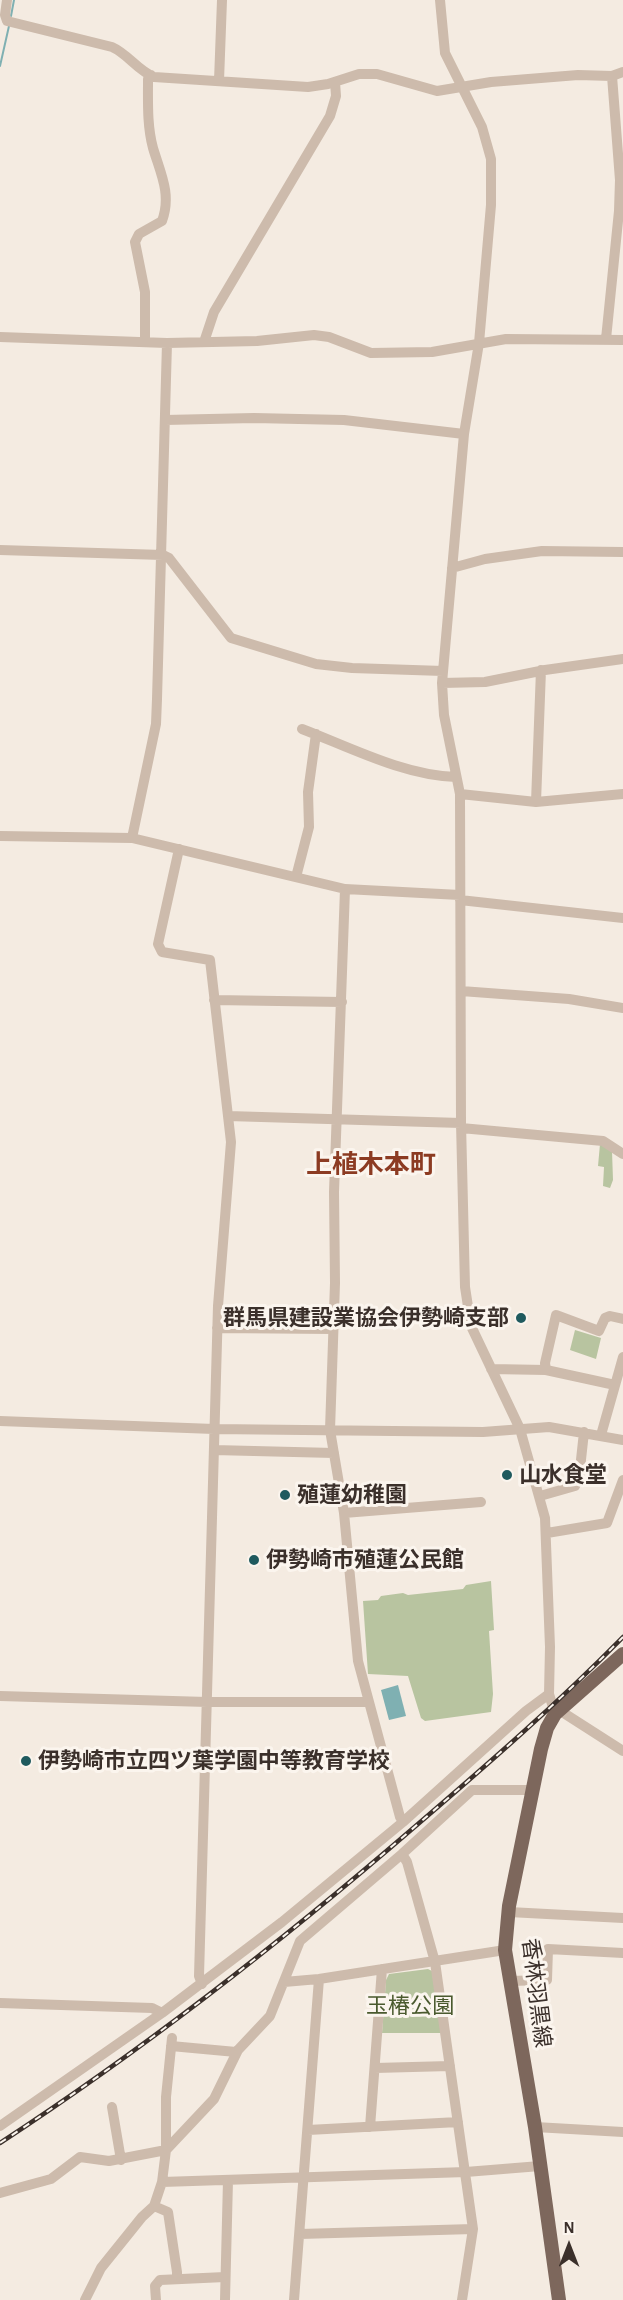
<!DOCTYPE html>
<html>
<head>
<meta charset="utf-8">
<style>
  body { margin:0 }
  #map { position:relative; width:623px; height:2300px; overflow:hidden; background:#f4ebe1; font-family:"Alegreya Sans",sans-serif }
  canvas { display:block }
  .north { position:absolute; left:539px; top:2216px; width:60px; height:60px; -webkit-text-stroke:4px #fbf5ee; paint-order:stroke; rotate:0deg; font-size:16px; font-weight:700; line-height:24px; text-align:center; color:#3b302b }
  .north::after { content:''; display:block; margin:auto; width:21px; height:27px; background:#3b302b; clip-path:polygon(50% 0,100% 100%,50% 72%,0 100%) }
</style>
</head>
<body>
<div id="map">
<canvas width="623" height="2300"></canvas>
<div class="north">N</div>
</div>
<script>
const ctx = document.querySelector('canvas').getContext('2d');
ctx.lineJoin = 'round';
function paint(path, color) {
  ctx.fillStyle = color;
  ctx.fill(path, 'evenodd');
}
function trace(path, color, width, dash) {
  ctx.strokeStyle = color;
  ctx.lineWidth = width;
  ctx.lineCap = dash ? 'butt' : 'round';
  ctx.setLineDash(dash || []);
  ctx.stroke(path);
}
function drawText(font, color, halo, rows, align = 'center') {
  ctx.font = font + ' "Alegreya Sans","Noto Sans JP",sans-serif';
  ctx.lineWidth = 6;
  ctx.setLineDash([]);
  ctx.textBaseline = 'middle';
  ctx.strokeStyle = halo;
  ctx.fillStyle = color;
  for (const [text, x, y, turn = 0] of rows) {
    ctx.save();
    ctx.translate(x, y);
    ctx.rotate((+turn || 0) * Math.PI / 180);
    ctx.textAlign = isNaN(turn) ? turn : align;
    if (halo) ctx.strokeText(text, 0, 0);
    ctx.fillText(text, 0, 0);
    ctx.restore();
  }
}
paint(new Path2D(`
  M600,1144L612,1151L613,1180L610,1188L603,1186L604,1167L598,1166Z
  M575,1330L601,1338L596,1359L570,1350Z
  M491,1581L494,1630L489,1631L493,1694L491,1712L425,1721L421,1718L408,1676L368,1674L363,1601L378,1600L381,1596L403,1593L408,1595L463,1589L466,1585Z
  M428,1969L432,1971L441,2033H382L386,1980L389,1974Z`), '#b8c4a0');
paint(new Path2D(`
  M398,1685L406,1716L389,1720L381,1690Z`), '#7fb0b2');
trace(new Path2D(`
  M11,16L14,0
  M0,66L9,26`), '#7fb0b2', 2);
trace(new Path2D(`
  M7,0L5,15L7,21L112,47C128,54 137,70 154,77L308,87L328,84L359,74H377L437,91L491,82L578,75L612,76L623,72
  M440,0L445,53L482,127L491,159V205L479,343L464,434L442,683L444,715L460,794L461,1123L465,1287L471,1326L520,1429L545,1518L550,1647L549,1694L555,1714
  M219,81L222,0
  M0,337L167,343L257,341L314,335L329,337L371,353L432,352L506,339L623,340
  M606,339L619,211L620,180L612,76
  M145,342V292L135,242L139,234L162,221C172,194 160,172 153,148C147,126 148,102 148,79L151,75
  M204,342L214,312L330,116L336,96L335,82
  M165,420L254,418L344,420L464,434
  M0,550L163,555L169,558L231,638L316,664L352,668L443,671
  M452,568L485,559L542,551L623,552
  M442,683L485,682L545,670L623,659
  M302,729C349,747 405,776 456,777
  M460,794L536,802L623,794
  M536,802L541,670
  M0,836L132,838L345,889L460,895
  M132,838L156,724L157,699L167,343
  M179,849L158,944L162,952L210,960L231,1142L218,1306L199,1976L202,1984
  M296,877L309,827L308,792L316,734
  M345,889L334,1192L335,1283L330,1430L344,1513L358,1661L400,1817L403,1822
  M460,900L623,918
  M461,991L569,999L623,1008
  M214,1000L342,1002
  M228,1116L461,1123
  M461,1128L603,1141L623,1154
  M217,1328L333,1329
  M491,1369L546,1370L615,1385
  M546,1370L545,1363L556,1315L599,1331L605,1318L610,1316L623,1319
  M0,1421L214,1429L483,1432L549,1427L623,1440
  M601,1435L623,1357
  M214,1450L334,1453
  M540,1496L575,1486L579,1478L584,1432
  M344,1513L481,1502
  M547,1533L607,1523L623,1480
  M0,1696L207,1702H369
  M559,1710L623,1751
  M402,1854L407,1862L435,1962L473,2229L462,2300
  M509,1912L623,1918
  M509,1981L547,1980L548,1949L623,1953
  M284,1982L319,1979L505,1950
  M0,2003L152,2008L162,2013
  M171,2046L236,2052
  M375,2068L450,2066
  M112,2107L121,2160
  M0,2126L162,2013L282,1922L403,1822L526,1711L549,1694
  M370,2127L382,1969
  M535,2127L623,2132
  M308,2130L458,2122
  M162,2182L466,2172L540,2166
  M0,2193L51,2179L80,2157L109,2161L166,2150L214,2099L238,2050L270,2016L300,1941L402,1854L472,1790H533
  M154,2206L168,2212L177,2272V2279
  M300,2234L473,2229
  M85,2300L101,2268L142,2217L154,2206L162,2182L166,2150V2097L172,2038
  M156,2300L155,2286L160,2280L225,2277
  M225,2300L228,2180
  M294,2300L319,1979`), '#cdbbac', 10);
trace(new Path2D(`
  M559,2300L535,2127L505,1950L509,1906L541,1749L547,1728L555,1714L623,1654`), '#7d675c', 14);
const rail = new Path2D(`
  M0,2143C147,2047 285,1939 418,1824C488,1764 558,1703 623,1637`);
trace(rail, '#3b302b', 4.5);
trace(rail, '#fbf5ee', 2, [7]);
for (const [x, y, r, color] of [
  [521,1318,6,"#1f5a5e"],
  [507,1475,6,"#1f5a5e"],
  [285,1495,6,"#1f5a5e"],
  [254,1560,6,"#1f5a5e"],
  [26,1761,6,"#1f5a5e"]
]) {
  const dot = new Path2D();
  dot.arc(x, y, r, 0, 2 * Math.PI);
  ctx.fillStyle = color;
  ctx.fill(dot);
  trace(dot, '#fbf5ee', 2);
}
drawText('bold 22px', '#3b302b', '#fbf5ee', [
  ["群馬県建設業協会伊勢崎支部",509,1318,"right"],
  ["山水食堂",519,1475],
  ["殖蓮幼稚園",297,1495],
  ["伊勢崎市殖蓮公民館",266,1560],
  ["伊勢崎市立四ツ葉学園中等教育学校",38,1761]
], 'left');
drawText('22px', '#3b302b', '#fbf5ee', [
  ["香林羽黒線",536,1993,83]
]);
drawText('22px', '#4a5a2e', '#fbf5ee', [
  ["玉椿公園",410,2006]
]);
drawText('bold 26px', '#8c3b22', '#fbf5ee', [
  ["上植木本町",371,1165]
]);
</script>
</body>
</html>
